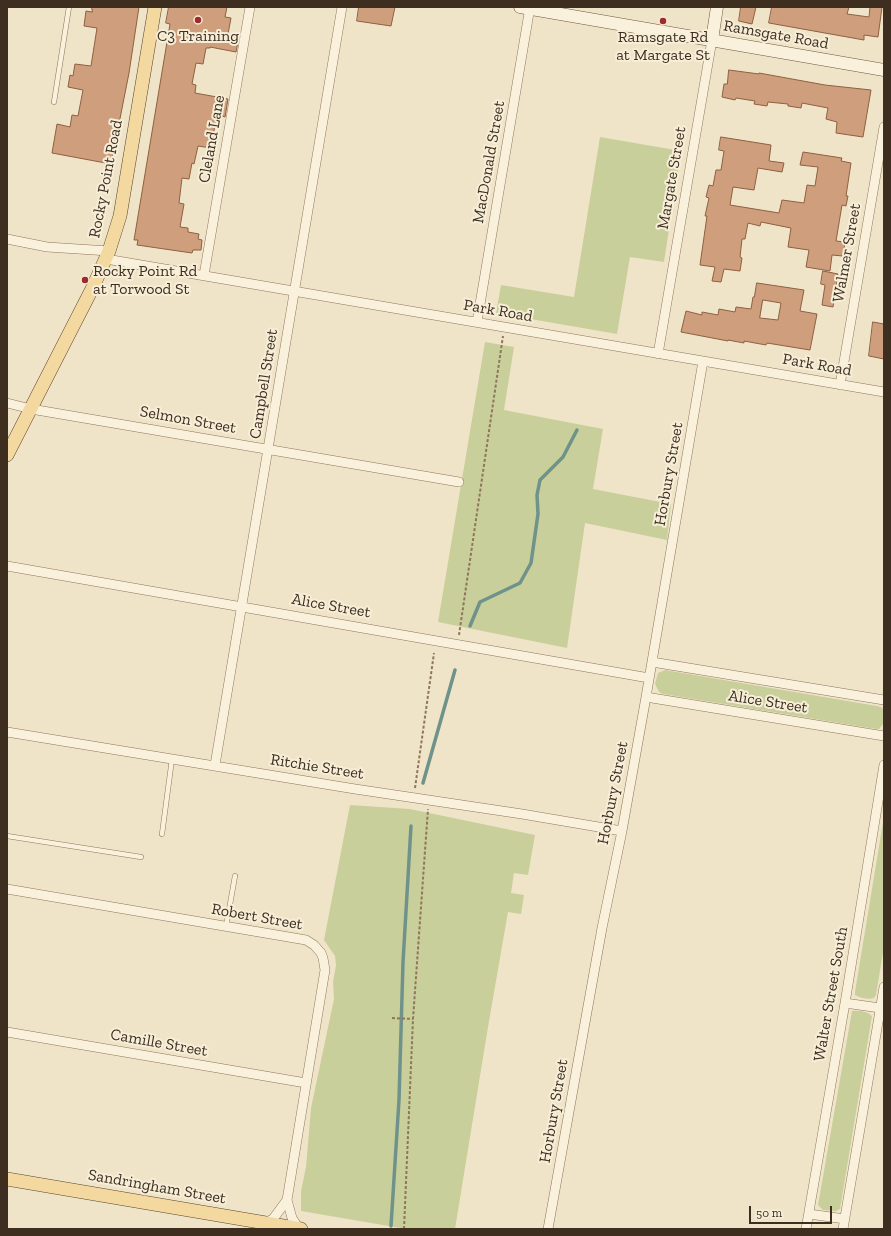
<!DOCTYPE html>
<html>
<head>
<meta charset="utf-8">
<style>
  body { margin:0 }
  #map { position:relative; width:891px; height:1236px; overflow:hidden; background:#f0e4c8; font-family:"Zilla Slab",serif }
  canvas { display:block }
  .frame { position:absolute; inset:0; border:8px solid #3d2e20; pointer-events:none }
  .scale { position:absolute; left:749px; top:1206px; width:83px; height:18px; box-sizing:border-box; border:2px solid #3d2e20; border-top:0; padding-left:5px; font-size:12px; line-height:14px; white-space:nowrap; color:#3d2e20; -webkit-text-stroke:3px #f7eed8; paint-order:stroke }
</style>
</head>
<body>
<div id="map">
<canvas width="891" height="1236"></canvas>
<div class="frame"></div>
<div class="scale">50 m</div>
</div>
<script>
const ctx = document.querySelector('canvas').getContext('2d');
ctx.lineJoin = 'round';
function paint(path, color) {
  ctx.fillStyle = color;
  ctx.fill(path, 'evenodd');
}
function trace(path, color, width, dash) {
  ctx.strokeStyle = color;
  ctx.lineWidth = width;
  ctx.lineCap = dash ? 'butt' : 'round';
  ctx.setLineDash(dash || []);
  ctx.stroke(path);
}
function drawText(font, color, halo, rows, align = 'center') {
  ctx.font = font + ' "Zilla Slab",serif';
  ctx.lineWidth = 4;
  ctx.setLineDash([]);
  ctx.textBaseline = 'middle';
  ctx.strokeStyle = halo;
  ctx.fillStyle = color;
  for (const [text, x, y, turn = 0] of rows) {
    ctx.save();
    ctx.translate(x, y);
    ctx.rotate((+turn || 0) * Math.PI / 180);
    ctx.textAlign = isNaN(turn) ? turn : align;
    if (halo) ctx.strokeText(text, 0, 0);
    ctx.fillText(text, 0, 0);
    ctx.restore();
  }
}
paint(new Path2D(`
  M600,137L681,151L664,262L630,257L617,334L496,313L501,285L574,297Z
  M485,342L514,347L504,410L603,429L593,489L671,504L667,540L585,523L567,648L438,622Z
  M665,670L877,706L881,707L884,710V723L879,729H876L663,694L659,692L655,684L658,673Z
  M350,805L410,809L535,835L528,875L514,873L511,893L524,895L521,914L508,912L488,1027L455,1229H406L301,1211V1191L306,1167L311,1108L334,999L333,982L336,965L335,956L324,940Z
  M884,816V946L876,995L874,998C869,1000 860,998 855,995V992Z
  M852,1011C859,1010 867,1011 872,1016L840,1209L836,1211L823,1210L818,1205Z`), '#c9cf9b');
trace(new Path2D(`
  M470,626L480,602L520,583L531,563L538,514L537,495L540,480L563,457L577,430
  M423,783L455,670
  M391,1226L399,1100L403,962L411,826`), '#6f938a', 3.5);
const building = new Path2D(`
  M92,7H139L129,73L111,164L52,153L57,124L70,127L72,115L78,116L83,90L68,87L70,75L73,76L75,64L91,66L97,28L84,26L86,11L92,12Z
  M169,7H227L225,17L231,18L228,34L239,36L236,52L210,47V48H206L203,64L196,63L192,84L196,85L195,93L228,99L225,117L222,116L221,120L216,119L211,148L198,146L194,164L192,163L189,179L182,178L179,203L184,204L180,227L188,228V232L199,234L198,239L202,240L201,250H193L192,253L137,245L138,240H134L170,24L166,23Z
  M359,7H395L391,26L357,21Z
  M741,7H756L752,24L739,21Z
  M772,7H849L847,14L869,17L870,7H882L878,37L864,35V40L769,23Z
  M729,70L759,74V73L825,85L871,90L863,137L836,133L837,122L826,119L828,108L802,103L801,108L788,106V104L768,102L767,106L754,104L755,101L736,98L735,100L722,97L724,84H727Z
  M721,137L771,145L769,161L784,163L782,172L758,168L754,190L733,187L730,205L779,213L782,200L804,203L807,185L815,186L818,167L800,165L803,152L842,158L841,161L851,163L846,196H848L846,206L842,205L836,241L845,242L843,256L832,255L830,271L806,267L809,250L788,247L791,228L761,222L760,226L748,223L745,239H742L740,257L742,258L740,271L724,269L721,282L712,281L715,267L700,265L707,216H705L709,198L706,197L709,185L713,186L716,170H721L724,151L719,150Z
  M823,271L838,274L833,307L822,305L825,285L821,284Z
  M757,283L804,290L800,311L817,314L810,350L767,343L766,345L744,341V343L728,340V341L681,332L686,311L702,315V312L718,315L719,309L735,312L736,307L751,309L753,297H754ZM763,300L781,303L778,320L760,318Z
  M873,322L884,324V359L869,356Z`);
paint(building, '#cf9f7d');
trace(building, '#8d5f41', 1);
const lane = new Path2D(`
  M54,102L69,7
  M162,834L172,759
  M7,836L141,857
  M226,927L235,876`);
const street = new Path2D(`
  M7,239L47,247L109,251
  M106,259L884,392
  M204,275L250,7
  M477,322L530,7
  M658,354L712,40
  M840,385L884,127
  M7,403L31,409L459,482
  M7,566L649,678
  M652,662L884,700
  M646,697L884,736
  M7,732L355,789L522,814L622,831
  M215,765L342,7
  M7,889L306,940L314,945L321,953L323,958L325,970L287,1200L273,1219L264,1223
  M845,1003L880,1008
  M7,1032L306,1083
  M287,1200L292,1218L299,1229
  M809,1214L845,1219
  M548,1229L602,928L622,831L646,697L703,361
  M806,1229L845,1003L884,765
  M843,1229L884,987`);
const secondary = new Path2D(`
  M520,7L884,70
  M712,40L717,7`);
const primary = new Path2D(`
  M7,455L93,287L109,251L120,216L155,7
  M7,1179L301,1229`);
trace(lane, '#8d765c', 5.5);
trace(street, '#8d765c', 10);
trace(secondary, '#6f573f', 13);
trace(primary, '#5b4430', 14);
trace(new Path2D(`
  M459,635L503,336
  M415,788L434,653
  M392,1018L413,1019
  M404,1229L413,1019L428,809`), '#8d765c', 2, [3, 2]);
trace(lane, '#faf1dc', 4.5);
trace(street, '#faf1dc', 9);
trace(secondary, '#faf1dc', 12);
trace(primary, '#f3d9a0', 13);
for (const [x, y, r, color] of [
  [198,20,4,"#9e2a2b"],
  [663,21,4,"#9e2a2b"],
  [85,280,4,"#9e2a2b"]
]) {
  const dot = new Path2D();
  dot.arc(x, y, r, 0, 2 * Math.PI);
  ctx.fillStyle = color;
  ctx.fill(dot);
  trace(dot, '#f7eed8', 1.5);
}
drawText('16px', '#3d2e20', '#f7eed8', [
  ["Ramsgate Road",776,35,10],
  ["Cleland Lane",212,139,-80],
  ["MacDonald Street",489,162,-80],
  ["Margate Street",672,178,-80],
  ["Rocky Point Road",106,179,-79],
  ["Walmer Street",847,253,-80],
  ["Park Road",498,311,10],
  ["Park Road",817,365,10],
  ["Campbell Street",264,384,-81],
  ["Selmon Street",188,420,10],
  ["Horbury Street",669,474,-80],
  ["Alice Street",331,606,10],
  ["Alice Street",768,702,9],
  ["Ritchie Street",317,767,9],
  ["Horbury Street",613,793,-79],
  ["Robert Street",257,917,10],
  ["Walter Street South",831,994,-80],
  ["Camille Street",159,1043,10],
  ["Horbury Street",554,1111,-80],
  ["Sandringham Street",157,1187,10]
]);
drawText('16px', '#3d2e20', '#f7eed8', [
  ["C3 Training",198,36],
  ["Ramsgate Rd",663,37],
  ["at Margate St",663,55],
  ["Rocky Point Rd",93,271,"left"],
  ["at Torwood St",93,289,"left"]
]);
</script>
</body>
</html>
